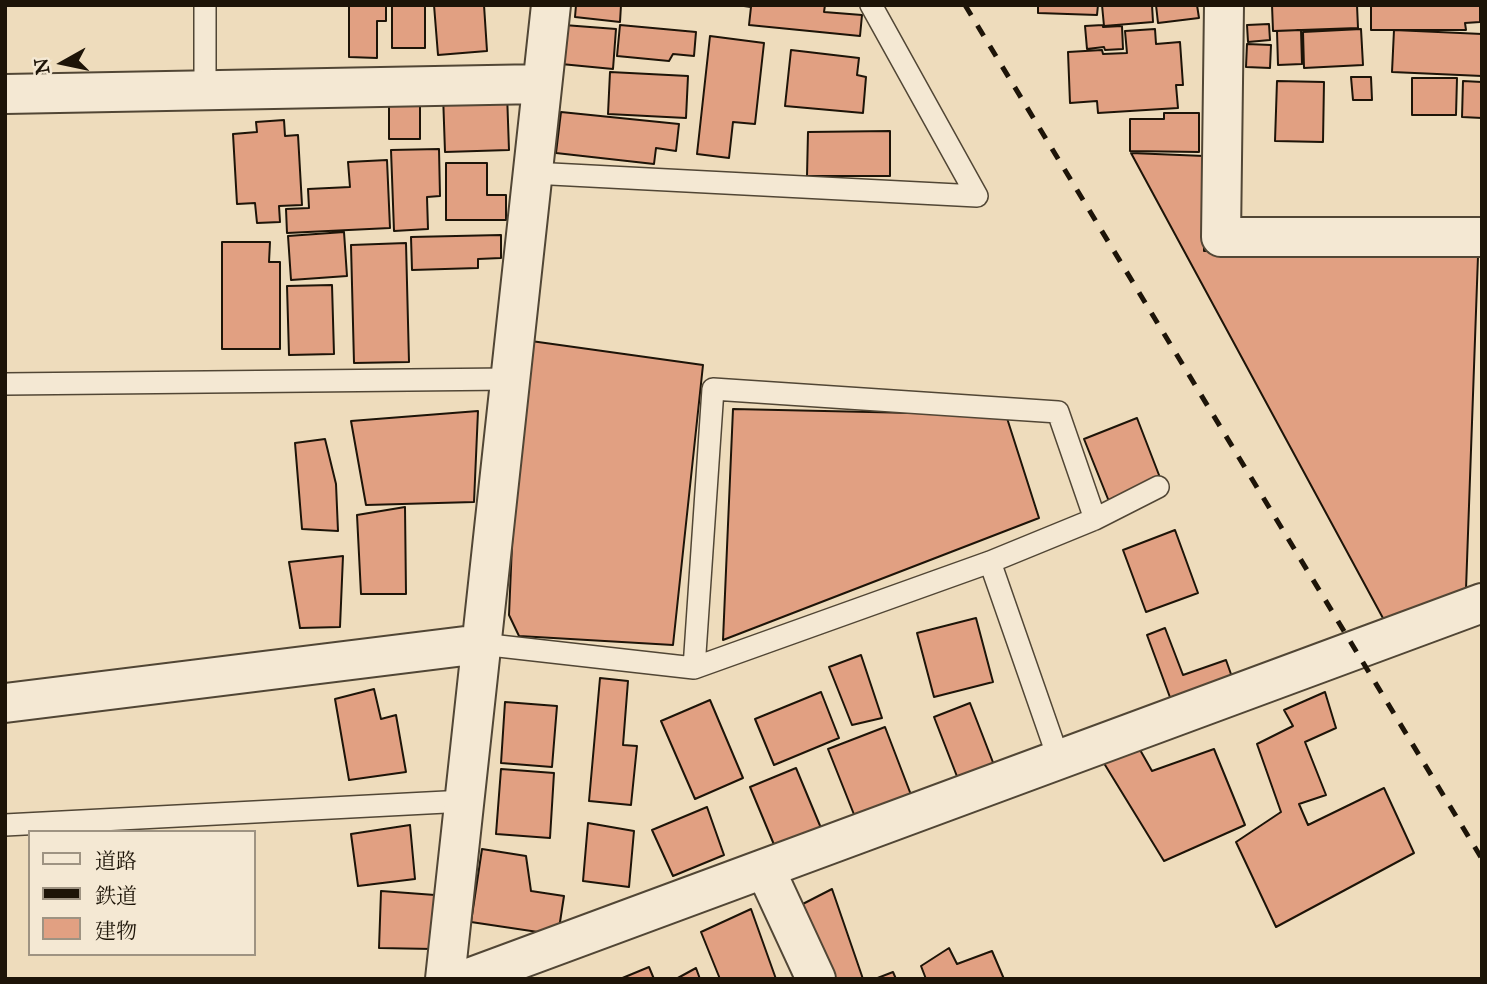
<!DOCTYPE html>
<html>
<head>
<meta charset="utf-8">
<style>
  body { margin:0 }
  #map { position:relative; width:1487px; height:984px; overflow:hidden; background:#eedcbc; font-family:"IM FELL Great Primer","Noto Serif JP",serif }
  canvas { display:block }
  .frame { position:absolute; inset:0; border:7px solid #1d1408; pointer-events:none }
  .legend { position:absolute; left:28px; top:830px; width:228px; height:126px; box-sizing:border-box; background:#f4e8d3; border:2px solid #9e9382; margin:0; padding:9px 12px; list-style:none; font-size:21px; color:#1d1408 }
  .legend li { display:flex; align-items:center; gap:14px; height:35px }
  .legend b { width:35px; border:2px solid #9e9382 }
  .north { position:absolute; left:28px; top:28px; width:70px; height:70px; -webkit-text-stroke:5px #f4e8d3; paint-order:stroke; rotate:261deg; font-size:19px; font-weight:700; line-height:28px; text-align:center; color:#1d1408 }
  .north::after { content:''; display:block; margin:auto; width:24px; height:32px; background:#1d1408; clip-path:polygon(50% 0,100% 100%,50% 72%,0 100%) }
</style>
</head>
<body>
<div id="map">
<canvas width="1487" height="984"></canvas>
<div class="frame"></div>
<ul class="legend">
<li><b style="height:9px;background:#f4e8d3"></b>道路</li>
<li><b style="height:9px;background:#1d1408"></b>鉄道</li>
<li><b style="height:19px;background:#e1a082"></b>建物</li>
</ul>
<div class="north">N</div>
</div>
<script>
const ctx = document.querySelector('canvas').getContext('2d');
ctx.lineJoin = 'round';
function paint(path, color) {
  ctx.fillStyle = color;
  ctx.fill(path, 'evenodd');
}
function trace(path, color, width, dash) {
  ctx.strokeStyle = color;
  ctx.lineWidth = width;
  ctx.lineCap = dash ? 'butt' : 'round';
  ctx.setLineDash(dash || []);
  ctx.stroke(path);
}
const building = new Path2D(`
  M349,5H386V21H377V58L349,57Z
  M392,5H425V48H392Z
  M434,5H484L487,51L438,55Z
  M576,5H621L620,22L575,17Z
  M737,5H825L824,12L862,15L860,36L749,25L751,7Z
  M1038,5H1098L1097,15L1038,13Z
  M1102,5H1152L1153,22L1104,26Z
  M1156,5H1197L1199,18L1158,23Z
  M1272,5H1357L1358,28L1273,31Z
  M1371,5H1480V22L1465,23L1466,30H1371Z
  M1269,24L1270,40L1248,42L1247,25Z
  M564,25L616,29L613,69L561,64Z
  M620,25L696,32L694,56L673,54L669,61L617,56Z
  M1103,25V27L1122,26L1123,49L1105,50L1104,47L1087,49L1085,26Z
  M1155,29L1156,44L1180,42L1183,85H1176L1178,108L1098,113L1097,101L1070,103L1068,52L1102,50L1103,54L1127,53L1125,31Z
  M1361,29L1363,65L1304,68L1303,32Z
  M1301,30L1302,64L1278,65L1277,31Z
  M1394,30L1482,34V76L1392,72Z
  M710,36L764,43L755,124L733,122L729,158L697,154Z
  M1247,44L1271,45L1270,68L1246,67Z
  M791,50L859,58L857,75L866,77L863,113L785,106Z
  M610,72L688,76L686,118L608,114Z
  M1351,77H1371L1372,100H1353Z
  M1412,78H1457L1456,115H1412Z
  M1277,81L1324,82L1323,142L1275,141Z
  M1463,81L1482,82V118L1462,117Z
  M507,93L509,150L445,152L443,94Z
  M389,97H420V139H389Z
  M561,112L679,124L676,151L656,148L654,164L556,153Z
  M1164,113H1199V152L1130,151V119H1164Z
  M284,120L285,136L298,135L302,205L279,206L280,222L257,223L255,203L237,204L233,134L257,132L256,122Z
  M890,131V176H807L808,132Z
  M439,149L440,196L427,197L428,229L394,231L391,150Z
  M1131,153L1204,156V251L1478,256L1466,589L1384,620Z
  M387,160L390,228L287,233L286,209L309,208L308,189L350,187L348,162Z
  M446,163H487V195H506V220H446Z
  M344,232L347,276L291,280L288,236Z
  M501,235V258L478,259V268L412,270L411,237Z
  M222,242H270L269,262H280V349H222Z
  M406,243L409,362L354,363L351,245Z
  M332,285L334,354L289,355L287,286Z
  M531,341L703,365L673,645L519,636L509,615L513,521Z
  M733,409L1006,415L1039,518L723,640Z
  M478,411L474,502L366,505L351,421Z
  M1137,418L1164,488L1112,509L1084,439Z
  M325,439L336,484L338,531L302,529L295,443Z
  M405,507L406,594H361L357,515Z
  M1175,530L1198,593L1146,612L1123,550Z
  M343,556L340,627L300,628L289,562Z
  M976,618L993,682L934,697L917,633Z
  M1165,628L1183,675L1226,660L1232,677L1171,700L1147,635Z
  M861,655L882,718L852,725L829,667Z
  M600,678L628,681L623,745L637,746L631,805L589,801Z
  M374,689L381,719L396,715L406,772L349,780L335,699Z
  M821,692L839,738L774,765L755,719Z
  M1325,692L1336,728L1305,742L1326,795L1299,804L1308,825L1384,788L1414,853L1276,927L1236,842L1281,812L1257,744L1293,726L1284,710Z
  M710,700L743,778L695,799L661,721Z
  M505,702L557,706L552,767L501,763Z
  M970,703L994,765L958,779L934,717Z
  M885,727L913,800L857,822L828,749Z
  M1135,741L1152,771L1214,749L1245,825L1164,861L1102,760Z
  M796,768L821,828L775,847L750,787Z
  M501,769L554,773L550,838L496,834Z
  M707,807L724,855L673,876L652,830Z
  M588,823L634,831L629,887L583,881Z
  M410,825L415,879L358,886L351,834Z
  M482,849L526,856L531,891L564,896L558,935L471,922Z
  M832,889L863,979H827L793,909Z
  M381,891L435,895L433,949L379,948Z
  M751,909L776,979H720L701,932Z
  M949,948L957,964L992,951L1004,979H926L921,966Z
  M649,967L654,979H620Z
  M696,968L700,979H676Z
  M893,972L896,979H875Z`);
paint(building, '#e1a082');
trace(building, '#1d1408', 2);
const service = new Path2D(`
  M205,90V5
  M532,173L977,196L871,5
  M5,384L510,379
  M1095,519L1158,487
  M990,562L1059,760
  M481,644L694,668L990,562L1095,519L1058,412L713,389L694,668
  M5,825L465,801`);
const minor = new Path2D(`
  M1224,5L1221,237H1482
  M5,94L542,84
  M5,703L481,644
  M765,869L816,979
  M445,979L551,5
  M466,979L1482,603`);
trace(service, '#514635', 24);
trace(minor, '#514635', 42);
trace(service, '#f4e8d3', 21);
trace(minor, '#f4e8d3', 38);
trace(new Path2D(`
  M965,5L1482,859`), '#1d1408', 5, [12, 12]);
</script>
</body>
</html>
